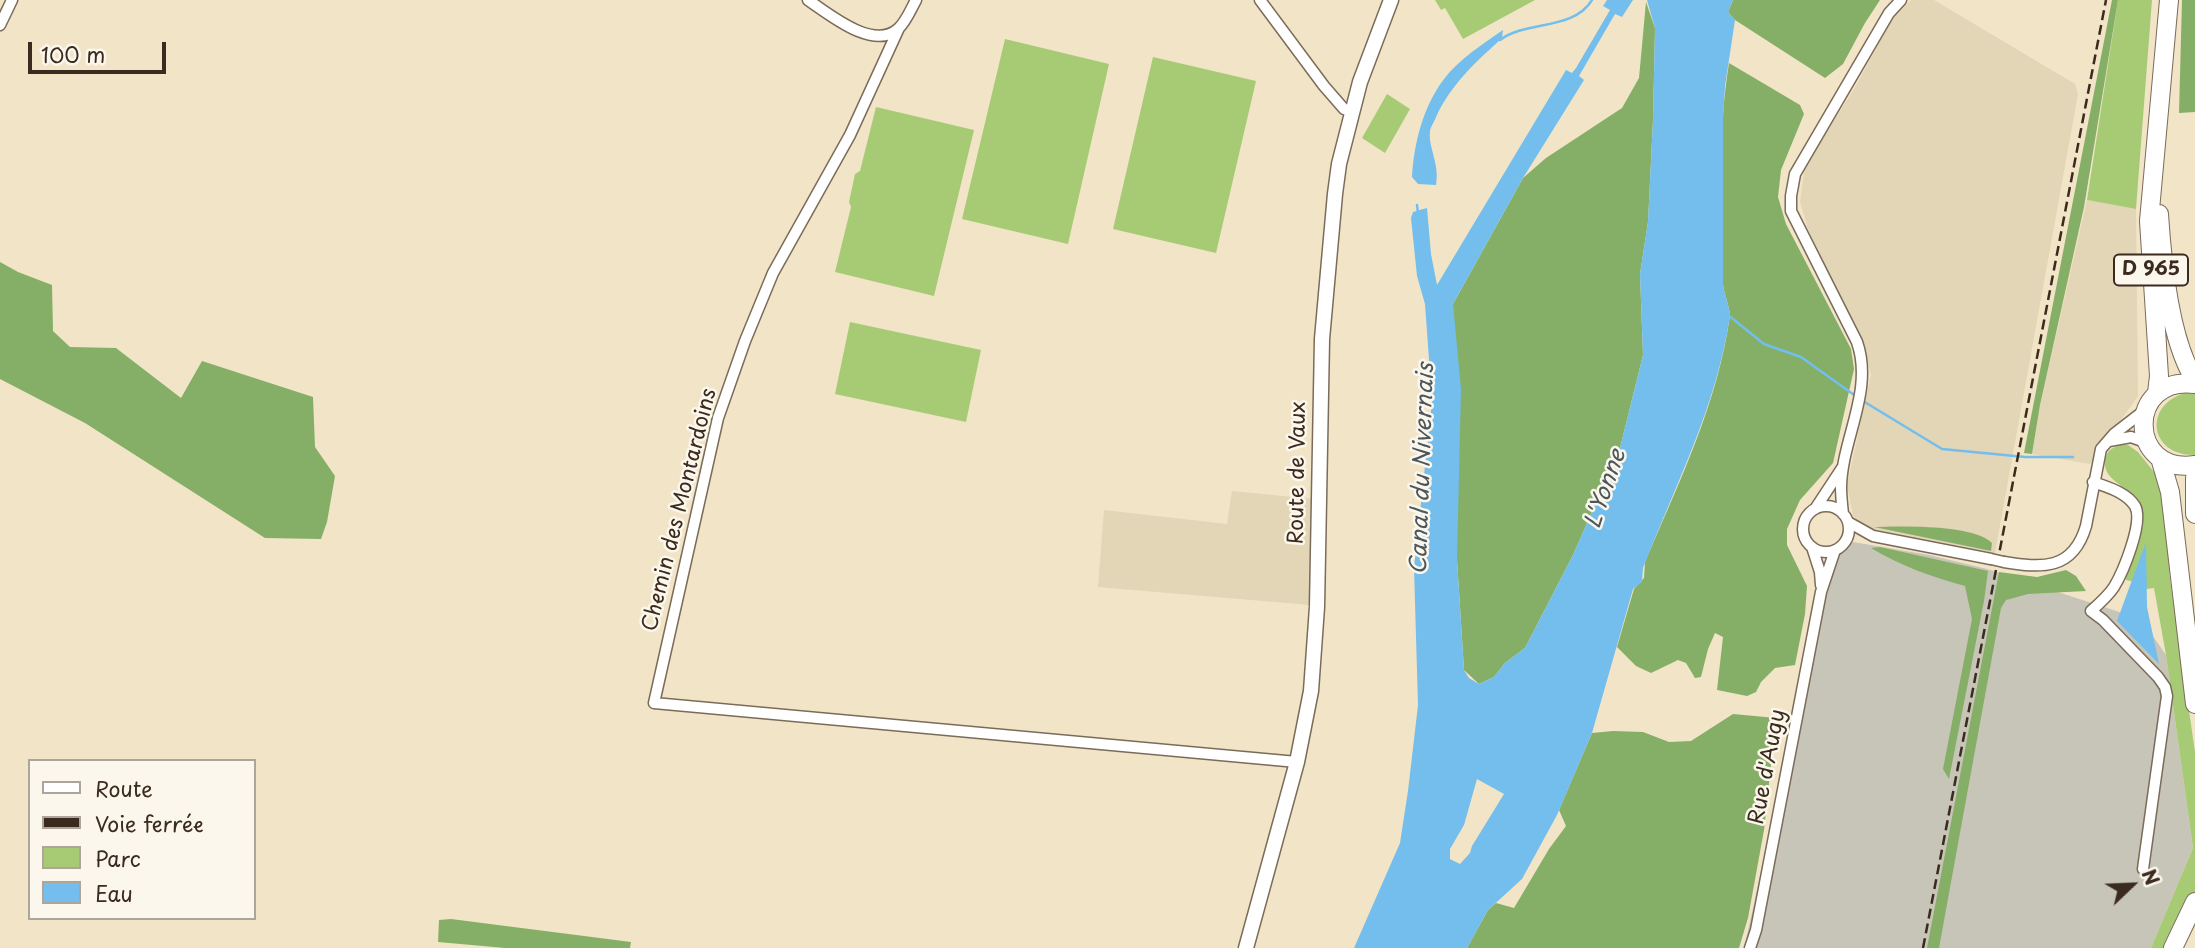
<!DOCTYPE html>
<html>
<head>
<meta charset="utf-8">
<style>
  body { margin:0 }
  #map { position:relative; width:2195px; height:948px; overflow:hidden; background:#f2e4c7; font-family:"Playpen Sans",sans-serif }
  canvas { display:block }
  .legend { position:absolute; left:28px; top:759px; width:228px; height:161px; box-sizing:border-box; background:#fbf7ec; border:2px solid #aea59a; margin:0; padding:9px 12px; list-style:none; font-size:21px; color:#3b2a1e }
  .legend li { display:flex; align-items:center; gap:14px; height:35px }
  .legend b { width:35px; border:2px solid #aea59a }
  .north { position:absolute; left:2097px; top:850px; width:70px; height:70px; -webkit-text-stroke:5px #fbf7ec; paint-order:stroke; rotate:67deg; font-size:19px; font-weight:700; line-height:28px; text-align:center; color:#3b2a1e }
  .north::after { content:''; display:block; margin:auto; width:24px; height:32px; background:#3b2a1e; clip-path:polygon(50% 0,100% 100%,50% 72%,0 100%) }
  .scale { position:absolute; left:28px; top:42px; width:138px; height:32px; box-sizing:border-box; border:4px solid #3b2a1e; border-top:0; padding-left:9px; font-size:21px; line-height:24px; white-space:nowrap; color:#3b2a1e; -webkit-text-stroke:5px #fbf7ec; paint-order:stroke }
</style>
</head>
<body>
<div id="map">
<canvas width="2195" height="948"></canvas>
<ul class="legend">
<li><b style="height:9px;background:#fff"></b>Route</li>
<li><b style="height:9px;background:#3b2a1e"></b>Voie ferrée</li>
<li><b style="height:19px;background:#a7cb75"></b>Parc</li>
<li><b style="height:19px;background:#73beec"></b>Eau</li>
</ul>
<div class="north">N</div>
<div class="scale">100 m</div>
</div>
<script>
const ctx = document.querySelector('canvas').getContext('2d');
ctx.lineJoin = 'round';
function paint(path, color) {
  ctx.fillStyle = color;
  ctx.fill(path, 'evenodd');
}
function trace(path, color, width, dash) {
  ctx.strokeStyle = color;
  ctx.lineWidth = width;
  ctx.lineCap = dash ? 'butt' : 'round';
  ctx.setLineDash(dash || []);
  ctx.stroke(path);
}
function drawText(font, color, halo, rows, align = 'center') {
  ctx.font = font + ' "Playpen Sans",sans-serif';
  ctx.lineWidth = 5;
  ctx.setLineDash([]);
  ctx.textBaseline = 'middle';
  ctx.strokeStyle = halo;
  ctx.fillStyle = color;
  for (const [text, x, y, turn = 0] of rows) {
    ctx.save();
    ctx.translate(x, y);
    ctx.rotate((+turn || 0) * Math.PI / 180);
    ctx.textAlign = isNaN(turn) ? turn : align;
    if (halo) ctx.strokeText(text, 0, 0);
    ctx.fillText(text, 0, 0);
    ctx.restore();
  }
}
paint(new Path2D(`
  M1911,0H1934L2075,84L2078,94L1995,553L1866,528L1853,516L1847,485L1871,374L1862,343L1838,296L1808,229L1800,202L1805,166L1854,89L1894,16Z
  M2087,200L2136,209L2138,396L2090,464L2032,454L2040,405Z
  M1232,491L1314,499L1310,605L1098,587L1104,510L1227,524Z`), '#e2d6b7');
paint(new Path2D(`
  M1853,542L1929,555L1987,569L2141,619L2166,655L2193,848L2151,948H1744L1817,624L1826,560Z`), '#c7c4b8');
paint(new Path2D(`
  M1435,0H1535L1463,39L1445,8L1441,10Z
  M2118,0H2152L2136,209L2087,200Z
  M1005,39L1109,64L1068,244L962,219Z
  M1153,57L1256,81L1216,253L1113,229Z
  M1387,94L1410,109L1385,153L1362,138Z
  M876,107L974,130L934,296L835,272L851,207L849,202L855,174L860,171Z
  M850,322L981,350L966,422L835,394Z
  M2185,393L2195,394V455C2150,456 2142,406 2185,393Z
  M2122,445H2128L2138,452L2158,477L2163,497L2170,579L2195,752V892L2165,948H2151L2193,848L2166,655L2154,588L2139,590V583L2126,580L2125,575C2131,556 2144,532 2143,512C2142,508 2139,501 2137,498C2126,486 2099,478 2106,457C2108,449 2114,447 2122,445Z`), '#a7cb75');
paint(new Path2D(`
  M1733,0H1880L1865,23L1843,64L1825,78L1735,20L1728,12Z
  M2112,0H2118L2084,207L2040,405L2032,454L2024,453Z
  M2182,0H2195V112L2179,113Z
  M1646,2L1655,28L1653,120L1648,222L1640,274L1643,355L1620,448L1573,555L1525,648L1505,663L1494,677L1479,684L1464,670L1457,560L1453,304L1523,178L1546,158L1622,108L1639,78Z
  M1729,63L1800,105L1804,114L1781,170L1778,197L1786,224L1851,349L1854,369L1833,463L1800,500L1787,529V545L1807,586L1805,614L1795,665L1775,668L1761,682L1756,692L1747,696L1717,690L1723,637L1715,633L1708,649L1701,677L1695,678L1686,663L1678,660L1651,673L1636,666L1617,647L1634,589L1644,578L1645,562C1679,482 1718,403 1730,315C1730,309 1724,293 1723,285C1722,211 1717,136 1729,63Z
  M0,262L18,272L52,285L53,331L70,347L116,348L181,398L202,361L313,397L315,447L335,476L327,522L321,539L265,538L85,423L0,379Z
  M1874,527C1901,526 1973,524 1992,543L1991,551Z
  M1880,547L1988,571L1984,601L1949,779L1943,769L1972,619L1965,586C1932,577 1901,566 1871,548Z
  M2066,570L2076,576L2086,591L2028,594L2006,600L2001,608L1939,948H1927L1999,572L2037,577Z
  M1733,714L1776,718L1764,830L1748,918L1739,948H1467L1488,910L1496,903L1514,908L1549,849L1566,826L1559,810L1592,733L1613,731L1643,732L1669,742L1691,741Z
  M451,919L631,942L630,948H505L438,942L439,920Z`), '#85af66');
paint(new Path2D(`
  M1607,0H1633L1622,17L1615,14L1579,76L1584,80L1523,178L1453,304L1461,389L1457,560L1464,670L1469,678L1479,684L1494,677L1505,663L1525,648L1573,555L1620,448L1643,355L1640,274L1648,222L1653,120L1655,28L1647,0H1733L1728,12L1735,20L1725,86L1723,120V285C1724,293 1730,309 1730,315C1717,406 1676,483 1643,568L1642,582L1633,589L1592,733L1557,815L1522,879L1488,910L1467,948H1354L1400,843L1408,791L1418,705L1414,568L1432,401L1425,304L1417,276L1411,218L1413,212L1427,208L1431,254L1437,285L1566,70L1572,73L1576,68L1610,10L1603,6ZM1477,779L1504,794L1472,846L1470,853L1460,864L1450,859V849L1464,825Z
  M1503,30L1502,38C1475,63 1452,83 1436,117C1435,121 1430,127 1430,132C1428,147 1440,164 1436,185L1418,184L1412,177C1414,143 1423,107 1444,79C1459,59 1483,44 1503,30Z
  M2146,542L2147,607L2159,664L2117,621Z`), '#73beec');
trace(new Path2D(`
  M1500,40C1526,20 1573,31 1592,0
  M1417,205L1418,213
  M1728,315L1764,344L1801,357L1857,397
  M1863,401L1942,449L2025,457H2073`), '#73beec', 2.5);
const minor = new Path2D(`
  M808,0C829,14 873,51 898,29C906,22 911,9 916,0
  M1260,0L1324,86L1344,109L1353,111
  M0,25L12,0
  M899,28L850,135L773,273L745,341L718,418L654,703L1297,762
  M2109,441L2131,437L2148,443
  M2093,482C2107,487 2126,492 2135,506C2144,522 2123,572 2114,587C2108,596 2099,604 2091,611L2103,620L2158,677L2165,687L2167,696L2143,869
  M1803 529a23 23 0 1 1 46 0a23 23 0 1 1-46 0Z
  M1815,509L1842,468
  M1843,514C1842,505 1841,495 1841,487C1842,438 1874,391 1857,342L1791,211V196L1795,174L1889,13L1901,0
  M1848,522L1873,536L1991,559
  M1812,547L1820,572L1821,585
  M2004,562C2041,568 2073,571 2086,526L2101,449L2114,434L2145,410
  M1750,948L1756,930L1821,592L1835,550`);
const tertiary = new Path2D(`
  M1246,948L1297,762L1311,691L1317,607L1322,339L1335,194L1339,164L1360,82L1391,0`);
const primary = new Path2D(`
  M2159,214C2162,261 2170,341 2195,380
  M2195,384C2126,375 2127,475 2195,465
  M2157,393L2159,376L2149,221L2169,0
  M2160,458L2170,492L2195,704
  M2195,478V514
  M2173,948L2195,902`);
trace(minor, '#7b6b59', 13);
trace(tertiary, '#7b6b59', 17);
trace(primary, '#7b6b59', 20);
trace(minor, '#fff', 10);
trace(tertiary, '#fff', 14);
trace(primary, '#fff', 18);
trace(new Path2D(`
  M1923,948L2106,0`), '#3b2a1e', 2.5, [10, 5]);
const minorBridge = new Path2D(`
  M1991,559L2004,562`);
trace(minorBridge, '#7b6b59', 13, []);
trace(minorBridge, '#fff', 10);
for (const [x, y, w] of [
  [2151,270,74]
]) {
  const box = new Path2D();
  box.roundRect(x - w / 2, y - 15.5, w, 31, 5);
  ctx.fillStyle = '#fbf7ec';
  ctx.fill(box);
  trace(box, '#3b2a1e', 2);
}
drawText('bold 19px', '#3b2a1e', null, [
  ["D 965",2151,270]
]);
drawText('21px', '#3b2a1e', '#fbf7ec', [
  ["Route de Vaux",1298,473,-89],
  ["Chemin des Montardoins",680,510,-76],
  ["Rue d'Augy",1768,767,-79]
]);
drawText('italic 23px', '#4c565c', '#fbf7ec', [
  ["Canal du Nivernais",1423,469,-88],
  ["L'Yonne",1606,489,-71]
]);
</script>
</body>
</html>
